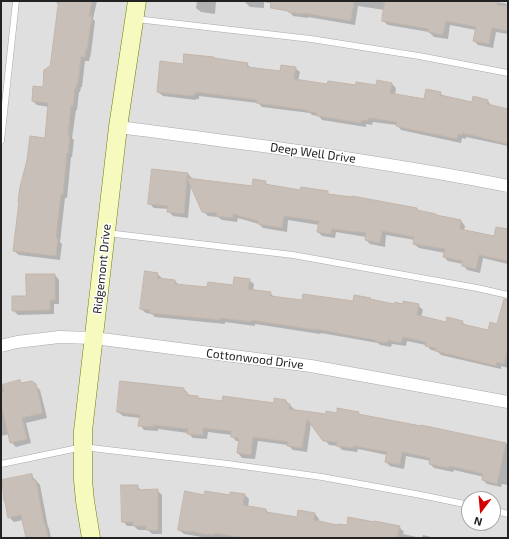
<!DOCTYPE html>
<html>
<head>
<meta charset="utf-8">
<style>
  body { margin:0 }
  #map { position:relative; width:509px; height:539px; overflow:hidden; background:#f2efe9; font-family:"Exo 2",sans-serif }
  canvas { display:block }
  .frame { position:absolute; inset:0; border:2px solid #222; pointer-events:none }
  .north { position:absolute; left:461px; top:491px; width:40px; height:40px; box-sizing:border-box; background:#fff; border:1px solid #a7a7a7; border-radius:50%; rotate:196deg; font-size:11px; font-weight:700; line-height:16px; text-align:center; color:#222 }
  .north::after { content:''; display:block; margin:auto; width:14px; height:18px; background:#d40000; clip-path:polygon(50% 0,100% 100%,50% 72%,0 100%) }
</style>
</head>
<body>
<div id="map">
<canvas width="509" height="539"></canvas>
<div class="frame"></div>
<div class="north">N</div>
</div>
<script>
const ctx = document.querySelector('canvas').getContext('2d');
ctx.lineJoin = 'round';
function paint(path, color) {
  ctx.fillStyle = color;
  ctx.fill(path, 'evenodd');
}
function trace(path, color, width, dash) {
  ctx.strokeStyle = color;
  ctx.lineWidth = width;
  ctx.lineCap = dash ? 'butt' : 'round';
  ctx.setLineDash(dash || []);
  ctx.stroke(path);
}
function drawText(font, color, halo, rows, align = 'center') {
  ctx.font = font + ' "Exo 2",sans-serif';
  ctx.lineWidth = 3;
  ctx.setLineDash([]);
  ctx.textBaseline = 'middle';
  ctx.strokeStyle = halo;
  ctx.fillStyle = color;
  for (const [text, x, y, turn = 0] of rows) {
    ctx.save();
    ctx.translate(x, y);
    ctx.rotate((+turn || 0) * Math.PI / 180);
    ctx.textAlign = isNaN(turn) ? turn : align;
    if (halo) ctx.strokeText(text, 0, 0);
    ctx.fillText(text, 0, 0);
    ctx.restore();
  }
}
paint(new Path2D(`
  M1,1H508V538H1ZM469,499H493V523H469Z`), '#e0dfdf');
paint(new Path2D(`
  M55,1H97L93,19L95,21L91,53L89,61H85L82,87H81L80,92H79L77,110H76L72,138L74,140L72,157H71L67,198H65L60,242L62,244L60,260L19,255L14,251L46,139L49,107L37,105L33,101L44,89L51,67L59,5Z
  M197,1H216L215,14L201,12L196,8Z
  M245,1H492L508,4V34L496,32L493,48L478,45L474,41L476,30L450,25L448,39L434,37L429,32L388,25L383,21L385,10L358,6L355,25L308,17V18L293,16L289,11V6L264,2V8L250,7L245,2Z
  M215,60L247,64L252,69L281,72L295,68L300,72L298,81L328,85L377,86L392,84L396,88L395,95L424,100L440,93L445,97L473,103L487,100L492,106L508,110V146L466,137V139L462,138L461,143L410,132L401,130L397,125L373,122L372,125L366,124V127L322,120L319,116L312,115L310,113L262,107L258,103L199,96V99H196V100L163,96L158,92L183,65Z
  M188,174L192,178V180L253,187L265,182L269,186L301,191L327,192L330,195L417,209L420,212L461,221L465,226L464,231L495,237L508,230V264L483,258L480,273L467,270L463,265V264L448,261L444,257L445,253L419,248L414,244L415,240L386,235L385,247L370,244L366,240V237L336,232L335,238L322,236L318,232L319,225L288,220L287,232L263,228L259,224L238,218L237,222L222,220L218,217L208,216L203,211L191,185L188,218L173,216L169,212V209L154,208L149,203Z
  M157,274L162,278V279L175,281L180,286L208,288L234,286L249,280L254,284L253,291L270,293L274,297L303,302H354L370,299L372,301L395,305H418L423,310L421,317L447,323L462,322L467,326L488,332L498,325L508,324V368L501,366V369L445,356L441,355L437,351L431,350L426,345L407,341L406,346L392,344L391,347L380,345L378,343L321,333L320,334L255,324V326L225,322V324L155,317L152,314L146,313L141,309Z
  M55,275L59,280V304H54V314L18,315L13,310L27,297Z
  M20,381L22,384L35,385L40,390L47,418L26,423L31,443L16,447L11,442L9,434L1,436V388Z
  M184,389L190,396L198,397L199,399L223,402L274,404L286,401L294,409L293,411L326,415L358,413L361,415L472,436L508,444V485L502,484L501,487L487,484L483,480L484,477L454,470L453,472L434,468L430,464L431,461L406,456L404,469L390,466L386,462L387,455L358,449L357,452L342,450L338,446L329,445L311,423L307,452L293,450L288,445L258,441L255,459L242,458L238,453L239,441H236L232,436V435L208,432L207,439L193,438L188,433L158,429V431L144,430L140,425V418L123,416L118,412Z
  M31,475L40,485L48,527L49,528L51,538H27L23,520L14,522L9,517Z
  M137,486L142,491L157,490L162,495V534H152L148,530H138L134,526H127L123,521Z
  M245,495L249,499L248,507L266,510L269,513L298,518L299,512L315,514L319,519V522L337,526L399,527L404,532L403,534L421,538L218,537L208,538L184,534L179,530L205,496H231Z
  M423,535L435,538H422Z`), '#0003');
const building = new Path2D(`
  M59,1H92L89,16H92L87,50L86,49L85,57H81L78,83H77L76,89L75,88L73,106H71L68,135H70L68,154L67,153L63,194H61L56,238H58L56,256L13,251L19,202H18L20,187L27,160L30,136L45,138L48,103L32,101L33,86L43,87L44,70L50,66Z
  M271,1H354L351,21L304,13L303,14L288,12V11L271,8Z
  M385,1H498L497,5L508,6V31L492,28L489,44L473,41L476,27L446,21L443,35L428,32L429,29L382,21Z
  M184,54L214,57V58L248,63L247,67L280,71L281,65L296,67L294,79L327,84L328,81L356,85V82L376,85L377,80L392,83L390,93L424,99L426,89L441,92L440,95L472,102L473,96L488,100L487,104L508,109V144L462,133V135L458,134L457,139L404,128L396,126L397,122L369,118L368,121L362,120L361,123L317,116V113L307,111V110L256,103L257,100L195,92V95H192L191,96L157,92L160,61L183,64Z
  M152,169L188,173L187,178L252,186L253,179L266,181L265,184L300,190L301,187L328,191V194L352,197V196L417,208V210L436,214V215L461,220L460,229L494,236L496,227L508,229V261L479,255L476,269L462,266V261L443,257L445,249L413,244L414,237L382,231L380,243L365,240L366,233L332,229L331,234L317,232L319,221L284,216L282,228L258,224V221L233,214V218L216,216L217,213L202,212L187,178L184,214L167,212L168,206L148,204Z
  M145,271L158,273L157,278L175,280V284L207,287L208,282L233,285L234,277L250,279L248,289L271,292L270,296L302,300L303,294L353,301L354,295L371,298L370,299L394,304L395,302L403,304V301L419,304L417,315L446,322L447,317L463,321L462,324L488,330L490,322L497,324L504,299L508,300V349L504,364L497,362L496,366L440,352L435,351L436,348L425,346L426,342L403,337L401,343L388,340L387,343L375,341V340L316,329V330L251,320V322L221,318L220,320L150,313V310L140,309Z
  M26,274H55V300H50V310L12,311V296H26Z
  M20,380L21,383L32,381L36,384L43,413L22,418L27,439L10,443L1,403V392L4,391L2,385Z
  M120,381L184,388V391L187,392V395L198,396V398L222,401L223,396L274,403V398L286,400V403L290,404L289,409L326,414V411L337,413V408L359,412L358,414L421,426V425L506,443L497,484L482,480L483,474L450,466L449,468L429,464L430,458L402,452L400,465L385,462L387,452L354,446L353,448L336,446L337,442L323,441L307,419L302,448L287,446L288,442L253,437L251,455L237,453L239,439H237L238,438L231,437V431L203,428V435L187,434L188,429L154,425V427L138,426L140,415L117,412Z
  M32,474L33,480H36L44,523H45L48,538H26L21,515L8,518L5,502L4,501L2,480Z
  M121,485H138V490L158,489V530H146V526H133V522H122Z
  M185,491L204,495L205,491L230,495V492L245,494L243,505L266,509V512L297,517L298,510L315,513L314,520L337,525L338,524L347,525L348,517L374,522V521L400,526L397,538H245L214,533V535L208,534V535L190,531V532L178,530Z`);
paint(building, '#c7bfb8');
trace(building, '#c4b6ab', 1);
const lane = new Path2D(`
  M136,19L311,39L419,56L508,73
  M1,141L16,1
  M107,233L293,255L477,288L508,295
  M1,464L83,447L108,450L228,464L322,477L421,495L469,505
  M493,510L508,514`);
const street = new Path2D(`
  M118,127C183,135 248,144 313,153C379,163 444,173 508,186
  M1,346L17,342L59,337L94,338L311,366L508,402`);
const secondary = new Path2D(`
  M91,538L85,501L83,480V431L118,127L137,1`);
trace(lane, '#a9a9a9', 7);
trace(street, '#a9a9a9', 13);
trace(secondary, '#707d05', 19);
trace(lane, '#fff', 6);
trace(street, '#fff', 12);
trace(secondary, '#f7fabf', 18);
drawText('12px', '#222', '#fff', [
  ["Deep Well Drive",313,153,8],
  ["Ridgemont Drive",102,269,-84],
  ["Cottonwood Drive",255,359,7]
]);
</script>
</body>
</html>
